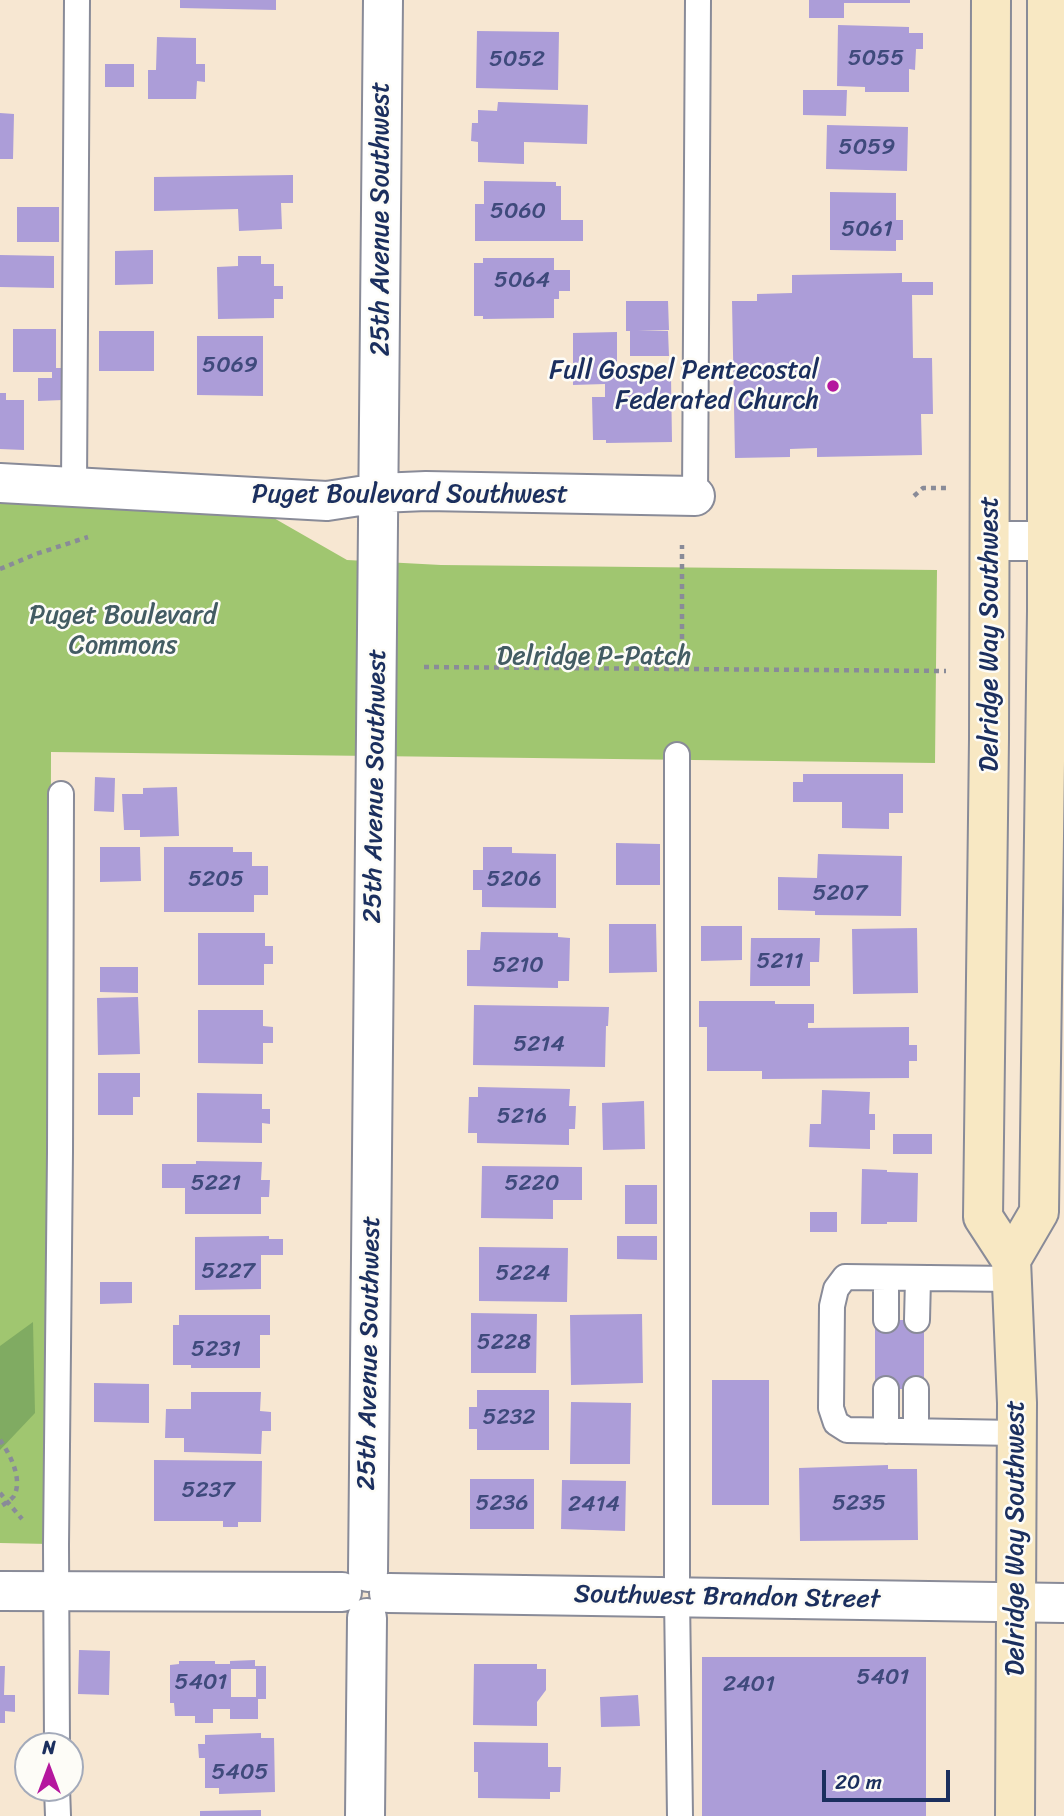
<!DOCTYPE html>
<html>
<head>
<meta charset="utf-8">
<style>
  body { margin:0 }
  #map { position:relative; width:1064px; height:1816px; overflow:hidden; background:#f7e7d2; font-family:Sriracha,sans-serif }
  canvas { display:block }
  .north { position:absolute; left:14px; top:1732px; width:70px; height:70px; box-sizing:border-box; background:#fdfcf7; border:2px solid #a3aaba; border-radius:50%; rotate:0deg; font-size:19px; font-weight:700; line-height:28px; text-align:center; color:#1b2f5e }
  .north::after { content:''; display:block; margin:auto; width:24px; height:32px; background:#b5179e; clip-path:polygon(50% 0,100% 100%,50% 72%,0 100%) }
  .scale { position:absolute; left:822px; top:1770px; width:128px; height:32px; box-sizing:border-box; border:4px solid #1b2f5e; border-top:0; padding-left:9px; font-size:21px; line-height:24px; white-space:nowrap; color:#1b2f5e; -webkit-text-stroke:5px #fdfcf7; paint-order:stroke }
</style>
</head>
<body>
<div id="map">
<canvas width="1064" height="1816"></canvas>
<div class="north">N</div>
<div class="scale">20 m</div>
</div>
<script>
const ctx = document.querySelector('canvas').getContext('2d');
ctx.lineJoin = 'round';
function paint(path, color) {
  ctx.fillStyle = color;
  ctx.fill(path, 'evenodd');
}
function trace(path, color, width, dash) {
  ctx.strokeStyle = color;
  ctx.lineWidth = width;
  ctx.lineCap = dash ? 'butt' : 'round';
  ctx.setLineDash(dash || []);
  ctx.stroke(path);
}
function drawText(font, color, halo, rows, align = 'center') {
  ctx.font = font + ' Sriracha,sans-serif';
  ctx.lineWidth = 5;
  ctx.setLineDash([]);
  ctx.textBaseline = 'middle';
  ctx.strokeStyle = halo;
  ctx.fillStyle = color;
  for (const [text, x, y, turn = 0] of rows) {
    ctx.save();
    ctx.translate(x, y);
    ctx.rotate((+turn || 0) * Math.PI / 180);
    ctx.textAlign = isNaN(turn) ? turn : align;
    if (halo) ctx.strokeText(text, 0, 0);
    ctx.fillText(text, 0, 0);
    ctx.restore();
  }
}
paint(new Path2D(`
  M0,503L272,517L347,560L441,565L937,570L935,763L51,752L49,1544L0,1543Z`), '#a0c670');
paint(new Path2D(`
  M33,1322L35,1413L0,1450V1346Z`), '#80ab62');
paint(new Path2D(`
  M180,0H276V10L180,8Z
  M809,0H910V3H844V18H809Z
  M838,25L909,27V33H923V49H916L915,70L909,69V92H865V87L837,86Z
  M477,31L559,32L558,90L476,88Z
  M157,37L196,38V64H205V82L197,81L196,99H148V70H156Z
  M105,64H134V87H105Z
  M803,90H847L846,116L803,115Z
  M498,102L588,105L587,144L524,142V164L478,162V142L471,141L472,123H478V110L497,111Z
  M0,113L14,114L13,159H0Z
  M827,125L908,127L907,171L826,169Z
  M293,175V203H281L282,229L239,231L238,209L154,211V177Z
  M484,181L556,182V186H561V220H583V241H475V204H484Z
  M830,192L896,193V220H903V240H896V251L830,250Z
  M17,207H59V242H17Z
  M153,250V284L115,285V251Z
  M0,255L54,256V288L0,287Z
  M238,256H261V264H274V286H283V299H274V318L218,319L217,267L238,266Z
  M483,258H554V270H570V291H559V299H554V318L483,319V316H474V263H483Z
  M902,273V282H933V295H912L913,358H932L933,414H921L922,455L817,457V448L790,449V457L735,458L732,301H757V294L792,293V275Z
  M626,301H668L669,330L638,331H668L669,356H630V331H626Z
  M13,329H56V368H63V400L38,401V378H52V372H13Z
  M99,331H154V371H99Z
  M617,332V371H634V376H671L672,442L606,443V440H593L592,397H605V384L573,385V333Z
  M197,336H263V396L197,395Z
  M0,393H6V400H24V450L0,449Z
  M803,774H903V813H889V829L842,828V802H793V782H803Z
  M95,777L115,778L114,812L94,811Z
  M177,787L179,836L140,837V830H124L122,794H143V788Z
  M616,843L660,844V885H616Z
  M100,847H140L141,881L100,882Z
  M164,847H233V852H252V866H268V895H254V912H164Z
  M483,847H512V853L556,854V908L482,907V890H473V870H483Z
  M818,854L902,856L901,916L815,915V911L778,910V877L817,878Z
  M609,924H656L657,972L609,973Z
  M701,926H742V960L701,961Z
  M917,928L918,993L853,994L852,929Z
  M481,932L558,933V937L570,938L569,981H558V988L467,986V950H480Z
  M198,933H265V946H273V964H264V985H198Z
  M751,938H820L819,962H810V986H750Z
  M100,967H138V993L100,992Z
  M138,997L140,1054L98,1055L97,998Z
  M699,1001H775V1004H814V1023H808V1028L909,1027V1045H917V1061H909V1078L762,1079V1071H707V1027H699Z
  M474,1005L609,1007L608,1026H606L605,1067L473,1065Z
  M198,1010H263V1026L273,1027V1043H263V1064L198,1063Z
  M98,1073H140V1097H133V1115H98Z
  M478,1087L570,1089L569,1106H576L575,1129H569V1145L477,1143V1133H468L469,1097H478Z
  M822,1090L870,1092L869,1114H875V1130H870V1149L809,1147L810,1124H821Z
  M197,1093L262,1094V1109H270V1124L262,1123V1143L197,1142Z
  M644,1101L645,1149L603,1150L602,1103Z
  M893,1134H932V1154H893Z
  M196,1161L262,1162L261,1180H270L269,1197H261V1214H185V1188H162V1164H196Z
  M482,1166L582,1167V1200H553V1219L481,1218Z
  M862,1169L887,1170V1172L918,1173L917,1222H887V1224H861Z
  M625,1185H657V1224H625Z
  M810,1212H837V1232H810Z
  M269,1236V1239H283V1255H261V1289L195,1290V1237Z
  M617,1236H657V1260L617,1259Z
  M479,1247L568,1248L567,1302L479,1301Z
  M100,1282H132V1303L100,1304Z
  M471,1313L537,1314L536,1373H471Z
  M642,1314L643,1383L571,1385L570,1315Z
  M179,1315H270V1335H260V1368H191V1365H173V1325H179Z
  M875,1320H924V1389H875Z
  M712,1380H769V1505H712Z
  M94,1383L149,1384V1423L94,1422Z
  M477,1390H549V1450H477V1429H469V1407H477Z
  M191,1392H261L260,1411L271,1412V1431H262L261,1454L184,1452V1438H165L166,1409H191Z
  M571,1402L631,1403L630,1464H570Z
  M154,1460L262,1461L261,1522H238V1527H223V1521H154Z
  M888,1465V1469H917L918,1540L800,1541L799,1468Z
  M470,1479H534V1529H470Z
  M562,1480L626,1481L625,1531L561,1529Z
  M79,1650L110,1651L109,1695L78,1694Z
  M702,1657H926V1816H702Z
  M255,1660V1666H266V1699H258V1719H230V1709H213V1723H195V1716H175L174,1703H170V1665L179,1664V1661H215V1664H230V1661ZM231,1669H256V1697H231Z
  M474,1664H537V1669H546V1690L537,1702V1726L473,1725Z
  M0,1666H5L4,1695H15V1712L5,1711V1723H0Z
  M638,1695L640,1726L601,1727L600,1697Z
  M261,1733V1738H274L275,1792L219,1794V1788H205V1758H199L198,1744H205V1735Z
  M474,1742L548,1743V1767H561L560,1792H550V1799L478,1798V1772H474Z
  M261,1810V1816H200V1811Z`), '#ac9dd8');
const lane = new Path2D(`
  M74,486L77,0
  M695,496L698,0
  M677,755V1597L680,1816
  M886,1278V1320
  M1012,1279L845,1277L836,1289L832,1306L831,1408L836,1423L847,1430L1016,1433
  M917,1320L918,1279
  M886,1431V1389
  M916,1431V1389
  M57,1746L56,1545L60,1152L61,794
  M57,1788L58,1816`);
const street = new Path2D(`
  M0,483L327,501L379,493L426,491L695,496
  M990,541H1064
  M368,1572L383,0
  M0,1591L342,1592
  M389,1593L1064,1603
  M365,1816L367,1618`);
const secondary = new Path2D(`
  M991,0L989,739L983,1217L1011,1260L1017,1403L1015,1816
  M1011,1260L1039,1212L1047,611V0`);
trace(lane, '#898b98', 28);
trace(street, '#898b98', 42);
trace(secondary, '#898b98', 42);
trace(new Path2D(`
  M914,496L923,488H947
  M0,569L36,554L88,537
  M424,667L946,671
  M682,669V545
  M0,1440C10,1454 23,1479 14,1496C11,1500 4,1504 0,1507
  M0,1493L22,1519`), '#898b98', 4.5, [5, 5]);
trace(lane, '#fff', 24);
trace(street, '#fff', 38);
trace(secondary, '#f8e8c3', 38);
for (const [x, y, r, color] of [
  [833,386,7,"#b5179e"]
]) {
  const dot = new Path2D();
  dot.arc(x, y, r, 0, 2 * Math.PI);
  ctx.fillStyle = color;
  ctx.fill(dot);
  trace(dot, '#fdfcf7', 2.5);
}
drawText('23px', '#3f4a7c', null, [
  ["5055",876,59],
  ["5052",517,60],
  ["5059",867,148],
  ["5060",518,212],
  ["5061",867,230],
  ["5064",522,281],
  ["5069",230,366],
  ["5205",216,880],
  ["5206",514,880],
  ["5207",840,894],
  ["5211",780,962],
  ["5210",518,966],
  ["5214",539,1045],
  ["5216",522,1117],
  ["5221",216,1184],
  ["5220",532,1184],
  ["5227",228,1272],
  ["5224",523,1274],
  ["5228",504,1343],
  ["5231",216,1350],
  ["5232",509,1418],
  ["5237",208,1491],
  ["5236",502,1504],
  ["5235",859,1504],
  ["2414",594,1505],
  ["5401",883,1678],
  ["5401",201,1683],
  ["2401",749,1685],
  ["5405",240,1773]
]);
drawText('26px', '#1b2f5e', '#fdfcf7', [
  ["25th Avenue Southwest",381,219,-90],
  ["Puget Boulevard Southwest",410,495],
  ["Delridge Way Southwest",990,634,-90],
  ["25th Avenue Southwest",376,786,-89],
  ["25th Avenue Southwest",370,1353,-89],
  ["Delridge Way Southwest",1016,1538,-90],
  ["Southwest Brandon Street",727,1598,1]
]);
drawText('26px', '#1b2f5e', '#fdfcf7', [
  ["Full Gospel Pentecostal",819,371],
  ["Federated Church",819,401]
], 'right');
drawText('26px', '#435c63', '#fdfcf7', [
  ["Puget Boulevard",123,616],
  ["Commons",123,646],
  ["Delridge P-Patch",594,657]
]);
</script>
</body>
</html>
